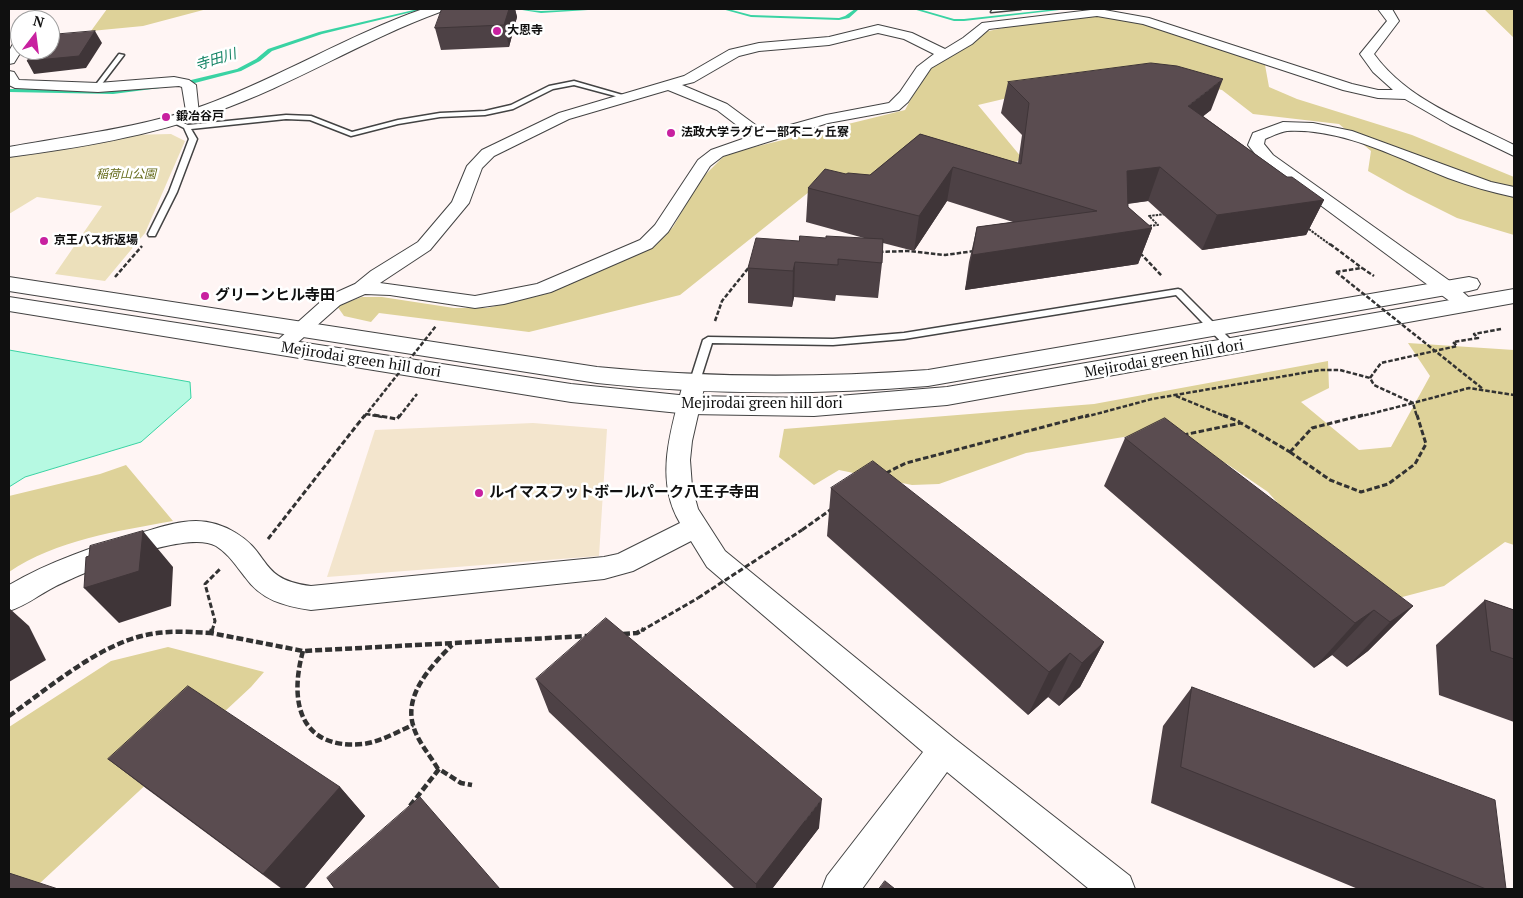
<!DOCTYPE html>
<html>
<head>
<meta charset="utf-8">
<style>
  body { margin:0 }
  #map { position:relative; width:1523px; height:898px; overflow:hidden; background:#fff5f4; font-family:"PT Serif",serif }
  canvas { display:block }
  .frame { position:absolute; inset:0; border:10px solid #101010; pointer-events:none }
  .north { position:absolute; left:10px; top:10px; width:50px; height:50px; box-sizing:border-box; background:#fff; border:1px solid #9f9f9f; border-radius:50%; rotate:15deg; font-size:14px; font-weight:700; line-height:20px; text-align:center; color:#101010 }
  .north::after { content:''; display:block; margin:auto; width:18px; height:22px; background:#c821a0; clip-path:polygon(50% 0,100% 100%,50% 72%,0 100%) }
</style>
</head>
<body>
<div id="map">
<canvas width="1523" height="898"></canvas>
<div class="frame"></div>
<div class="north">N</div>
</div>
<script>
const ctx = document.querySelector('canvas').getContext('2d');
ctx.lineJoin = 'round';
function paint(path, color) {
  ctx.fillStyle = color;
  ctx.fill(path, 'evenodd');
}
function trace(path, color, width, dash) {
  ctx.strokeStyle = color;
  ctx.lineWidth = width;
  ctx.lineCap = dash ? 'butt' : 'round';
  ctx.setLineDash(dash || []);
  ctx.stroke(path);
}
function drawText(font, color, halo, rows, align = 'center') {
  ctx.font = font + ' "PT Serif","Noto Sans JP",serif';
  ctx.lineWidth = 5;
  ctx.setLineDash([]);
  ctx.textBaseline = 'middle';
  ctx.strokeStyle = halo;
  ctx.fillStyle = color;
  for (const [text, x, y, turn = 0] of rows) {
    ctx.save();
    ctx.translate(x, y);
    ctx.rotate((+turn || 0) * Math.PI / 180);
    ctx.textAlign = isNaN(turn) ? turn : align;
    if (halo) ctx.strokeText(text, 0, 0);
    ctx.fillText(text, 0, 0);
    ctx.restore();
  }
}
paint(new Path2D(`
  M171,134L185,141L145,233L105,281L55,274L102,206L37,197L9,214V157L127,135Z`), '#ece0bb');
paint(new Path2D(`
  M107,9H207L143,26L91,31Z
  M1484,9H1514V38Z
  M1094,14L1141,23L1265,65L1269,87L1297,99L1412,135L1514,177V235L1457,218L1407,193L1368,171L1371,151L1339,124L1253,114L1222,90L1122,71L978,105L1022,158L1001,172L865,189L819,184L680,295L529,332L379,313L371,322L344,316L337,306L362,297H382L454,308H487L550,293L657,244L673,227L700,180L723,157L738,151L905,110L925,73L945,56L984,32L1036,21Z
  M1408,343L1514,350V545L1505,542L1444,586L1387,601L1309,539L1268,492L1227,464L1154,432L1026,453L939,484L912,485L839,470L814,485L779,457L784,429L1094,404L1328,361L1329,388L1301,402L1359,450L1391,447L1430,376Z
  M126,465L173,521C118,531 56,540 9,572V496L100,474Z
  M168,647L264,672L251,687L39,884L9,889V727L111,661Z`), '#ded299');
paint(new Path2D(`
  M533,423L607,429L599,556L327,577L375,430Z`), '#f3e5cd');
const water = new Path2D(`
  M9,350L190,382L191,398L141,442L25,477L9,487Z`);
paint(water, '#b6f9e2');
trace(water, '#3ad3a3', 1);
paint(new Path2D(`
  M418,9H424L322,34L272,51L260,61L241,71L191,84L113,94L9,92V89L113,90L191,80L237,69L256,59L268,49L319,32Z
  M516,9L541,11L590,9L588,10L541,13Z
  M722,9H728L751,15L839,18L845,16L855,9H859L849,18L839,20L751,17Z
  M913,9H919L954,19H964L1056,9H1068L964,21H954Z`), '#3ad3a3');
const service = new Path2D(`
  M993,9H1021L991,12Z
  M119,54L124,55L98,89H94V87Z
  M574,81L633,98L630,100L574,85L553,89L513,109L485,115L440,117L398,124L351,136L310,120L286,119L191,129L197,139L177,192L155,236H149L148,234L169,192L189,139L184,128L170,121V119H174L188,125L286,115L311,116L352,132L398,120L440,113L485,111L511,105L549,86Z
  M1178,289L1181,290L1236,345L1237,347L1236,349H1228L1176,295L904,339L833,345L712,343L699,384L694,387L689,384L703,340L708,337L833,339L904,333Z`);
const minor = new Path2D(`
  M1099,9L1149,18L1352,84L1378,90H1393L1373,72L1360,54L1387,21L1378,9H1392L1399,21L1374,54C1407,100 1465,120 1514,145V156L1450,125L1405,99L1378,98L1343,90L1143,24L1097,16L989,29L972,44L931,68L908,102L899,110L828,123L723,156L710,166L668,232L652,248L551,292L504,304L475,308L390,295L365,294L340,305L287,352L280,354L273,352L270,347L326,297L355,284L371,271L418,242L452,202L467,166L482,150L559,113L684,76L729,50L759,43L829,37L878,25L912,33L945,49L963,38L982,23ZM878,33L904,39L934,54L917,67L900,92L889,103L826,115L765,132L727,104L682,85L694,82L739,56L759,51L829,45ZM668,90L717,110L751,136L711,150L698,160L655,225L640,240L537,284L475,296L380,283L430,250L469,203L482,168L494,156L569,119Z
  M13,44H20V50H22L14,63L9,64V51Z
  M9,71L14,72L19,80L98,83L174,77L189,80L196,85L199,114L192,118L187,117L182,87L179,86L98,92L15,88L9,85Z
  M1283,122L1313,123L1352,131L1491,182L1514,187V197C1491,192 1470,186 1448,178C1397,158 1343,128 1287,131C1280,132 1272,136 1265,139L1264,144L1273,155L1454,284L1476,304L1473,308H1459L1261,161L1248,145L1253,133Z
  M694,377L702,379L705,384L692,441L690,460L692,487L698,509L725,551L955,739L1130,876L1135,889H1089L947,772L862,889H822L827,876L923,752L707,567L691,541L633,571L604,579L311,610C284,606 261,600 245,577C236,566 229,554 216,546C187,529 87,571 56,586C40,594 26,606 9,611V585C50,561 95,546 140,533C158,528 177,521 196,521C210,521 225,526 236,533C271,554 259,580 311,586L604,557L618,554L680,523C654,480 671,429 683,384L686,379Z`);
const tertiary = new Path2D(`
  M423,9H442L440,12C363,40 293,85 215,112C150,136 78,148 9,157V147C74,135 142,128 205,105C279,78 348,35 423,9Z
  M9,277L597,367C708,378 817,378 928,370L1469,277L1477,279L1480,284L1477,289L1469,291L928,386C817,395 708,395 597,383L9,291Z
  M1514,289V303L947,405L814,416L689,414L571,402L9,311V297L571,384L689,396L814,398L947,387Z`);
trace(service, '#434343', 3);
trace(minor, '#434343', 2);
trace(tertiary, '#434343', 2);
trace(new Path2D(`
  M1146,226L1158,225L1149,216L1166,214
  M1306,227L1332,246`), '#323232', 2, [2.5, 1]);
trace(new Path2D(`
  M1330,244L1362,268
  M879,252L908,251L945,255L974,251
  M1140,253L1162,276
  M1336,272L1362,268L1374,276
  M115,277L142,246
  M715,321L722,301L750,266
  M1501,329L1474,334L1478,338L1453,342L1457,346L1381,363L1370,378L1374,385L1413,403L1469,388L1514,395
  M1176,396L1227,417
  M366,414L382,417
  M399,417L417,394
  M1085,417L1152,399L1320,370H1340L1370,378
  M1358,417L1413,403L1417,417`), '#323232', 2.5, [4.5, 2]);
trace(new Path2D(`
  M374,415L397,419L400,415
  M1223,415L1240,422
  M1183,435L1241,423L1290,452
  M1290,452L1330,480L1361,492L1388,484L1415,464L1426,444L1417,415
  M1290,452L1312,428L1363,415
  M886,473L906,463L1089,415
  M802,530L833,508
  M268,539L357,425
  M212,631L215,621L205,584L220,569
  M641,631L698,598`), '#323232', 3, [5.5, 2.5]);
trace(new Path2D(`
  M212,629L211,633L303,651L587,636
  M623,634L637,633L644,629
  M303,651C289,701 299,750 363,744C380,742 397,732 413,725
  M9,716C49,688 98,645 146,635C168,630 190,632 211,633
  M438,769C430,755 417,741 413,725C404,694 432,665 452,645
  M410,806L439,769L461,783L472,785`), '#323232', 4.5, [7, 3]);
paint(service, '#fff');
paint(minor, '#fff');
paint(tertiary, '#fff');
trace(new Path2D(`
  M1336,272L1483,389
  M364,417L436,326`), '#323232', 2.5, [4.5, 2]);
trace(new Path2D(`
  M357,425L365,415
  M698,598L802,530`), '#323232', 3, [5.5, 2.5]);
paint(new Path2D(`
  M442,9H515L517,17L509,47L441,50L435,28Z
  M1008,82L1211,110L1203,116L1287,177L1324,200L1306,235L1202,250L1148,201L1128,204V207L1152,228L1138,264L965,290L969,262L977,227L1013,222L947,201L914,251L883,243L882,263L878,298L836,295L835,301L794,297L792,307L748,303V268L799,241L826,238H864L806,222L808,188L846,174L870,175L920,134L1018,163L1022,135L1001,113Z
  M1125,438L1413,606L1368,651L1347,667L1332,655L1314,668L1104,486Z
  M831,488L1104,642L1080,687L1059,706L1048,697L1028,715L827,536Z
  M1485,600L1514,610V722L1439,695L1436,645Z
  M536,679L819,828L772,889H735L549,712Z
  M1192,687L1506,889H1358L1151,803L1163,726Z
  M108,759L340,787L365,816L304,889H282L147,789Z`), '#4d4145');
paint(new Path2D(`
  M509,9H515L517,17L509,47L504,25Z
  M95,31L102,43L86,68L34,74L27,61Z
  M1223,79L1211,110L1176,138L1188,106Z
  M953,167L947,201L914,251L919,216Z
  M1160,167L1148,201L1115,205L1127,171Z
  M1324,200L1306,235L1202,250L1217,215Z
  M1152,228L1138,264L965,290L972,255Z
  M795,262L794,297L792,307L793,271Z
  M143,531L173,567L171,606L119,623L84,588Z
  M1413,606L1368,651L1347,667L1390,622Z
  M9,608L29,626L46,660L9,682Z
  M1374,610L1332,655L1314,668L1355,623Z
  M1104,642L1080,687L1059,706L1082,663Z
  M1070,653L1048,697L1028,715L1049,672Z
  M340,787L365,816L304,889H283L263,874Z
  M822,799L819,828L772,889H756V884Z`), '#3f3538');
const building = new Path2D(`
  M442,9H509L504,25L435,28Z
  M95,31L79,56L27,61L35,50H50V35Z
  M1151,63L1177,66L1223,79L1188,106L1287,177H1292L1324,200L1217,215L1160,167L1127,171L1128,207L1152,228L972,255L977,227L1097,211L953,167L919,216L808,188L825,169L846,174L848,173L870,175L920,134L1021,164L1029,103L1008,82Z
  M800,236L826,238V236L883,239L882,263L838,259V265L795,262L793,271L748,268L756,238L799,241Z
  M1165,418L1413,606L1390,622L1374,610L1355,623L1125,438Z
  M873,461L1104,642L1082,663L1070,653L1049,672L831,488Z
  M143,531L139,571L84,588L86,557L89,556L90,546Z
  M1485,600L1514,610V659L1491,651Z
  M606,618L822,799L756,884L536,679Z
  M188,686L340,787L263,874L108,759Z
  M1192,687L1495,800L1506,889H1486L1181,767Z
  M420,797L500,889H335L327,878Z
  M9,873L58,889H9Z
  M885,881L895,889H879Z`);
paint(building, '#5a4c50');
trace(building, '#3f3538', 1);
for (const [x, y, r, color] of [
  [497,31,5,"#c821a0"],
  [166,117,5,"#c821a0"],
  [671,133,5,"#c821a0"],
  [44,241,5,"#c821a0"],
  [205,296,5,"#c821a0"],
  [479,493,5,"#c821a0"]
]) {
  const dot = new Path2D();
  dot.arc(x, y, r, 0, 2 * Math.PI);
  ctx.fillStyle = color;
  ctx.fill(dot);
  trace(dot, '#fff', 2);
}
drawText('bold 12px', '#101010', '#fff', [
  ["大恩寺",507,31],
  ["鍛冶谷戸",176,117],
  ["法政大学ラグビー部不二ヶ丘寮",681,133],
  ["京王バス折返場",54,241]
], 'left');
drawText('italic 12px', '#666c1c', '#fff', [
  ["稲荷山公園",126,175]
]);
drawText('italic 14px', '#128364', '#fff', [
  ["寺田川",216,60,-17]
]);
drawText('bold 15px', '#101010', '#fff', [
  ["グリーンヒル寺田",215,296],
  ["ルイマスフットボールパーク八王子寺田",489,493]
], 'left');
drawText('15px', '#101010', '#fff', [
  ["Mejirodai green hill dori",1164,359,-10],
  ["Mejirodai green hill dori",361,360,9],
  ["Mejirodai green hill dori",762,404]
]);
</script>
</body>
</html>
